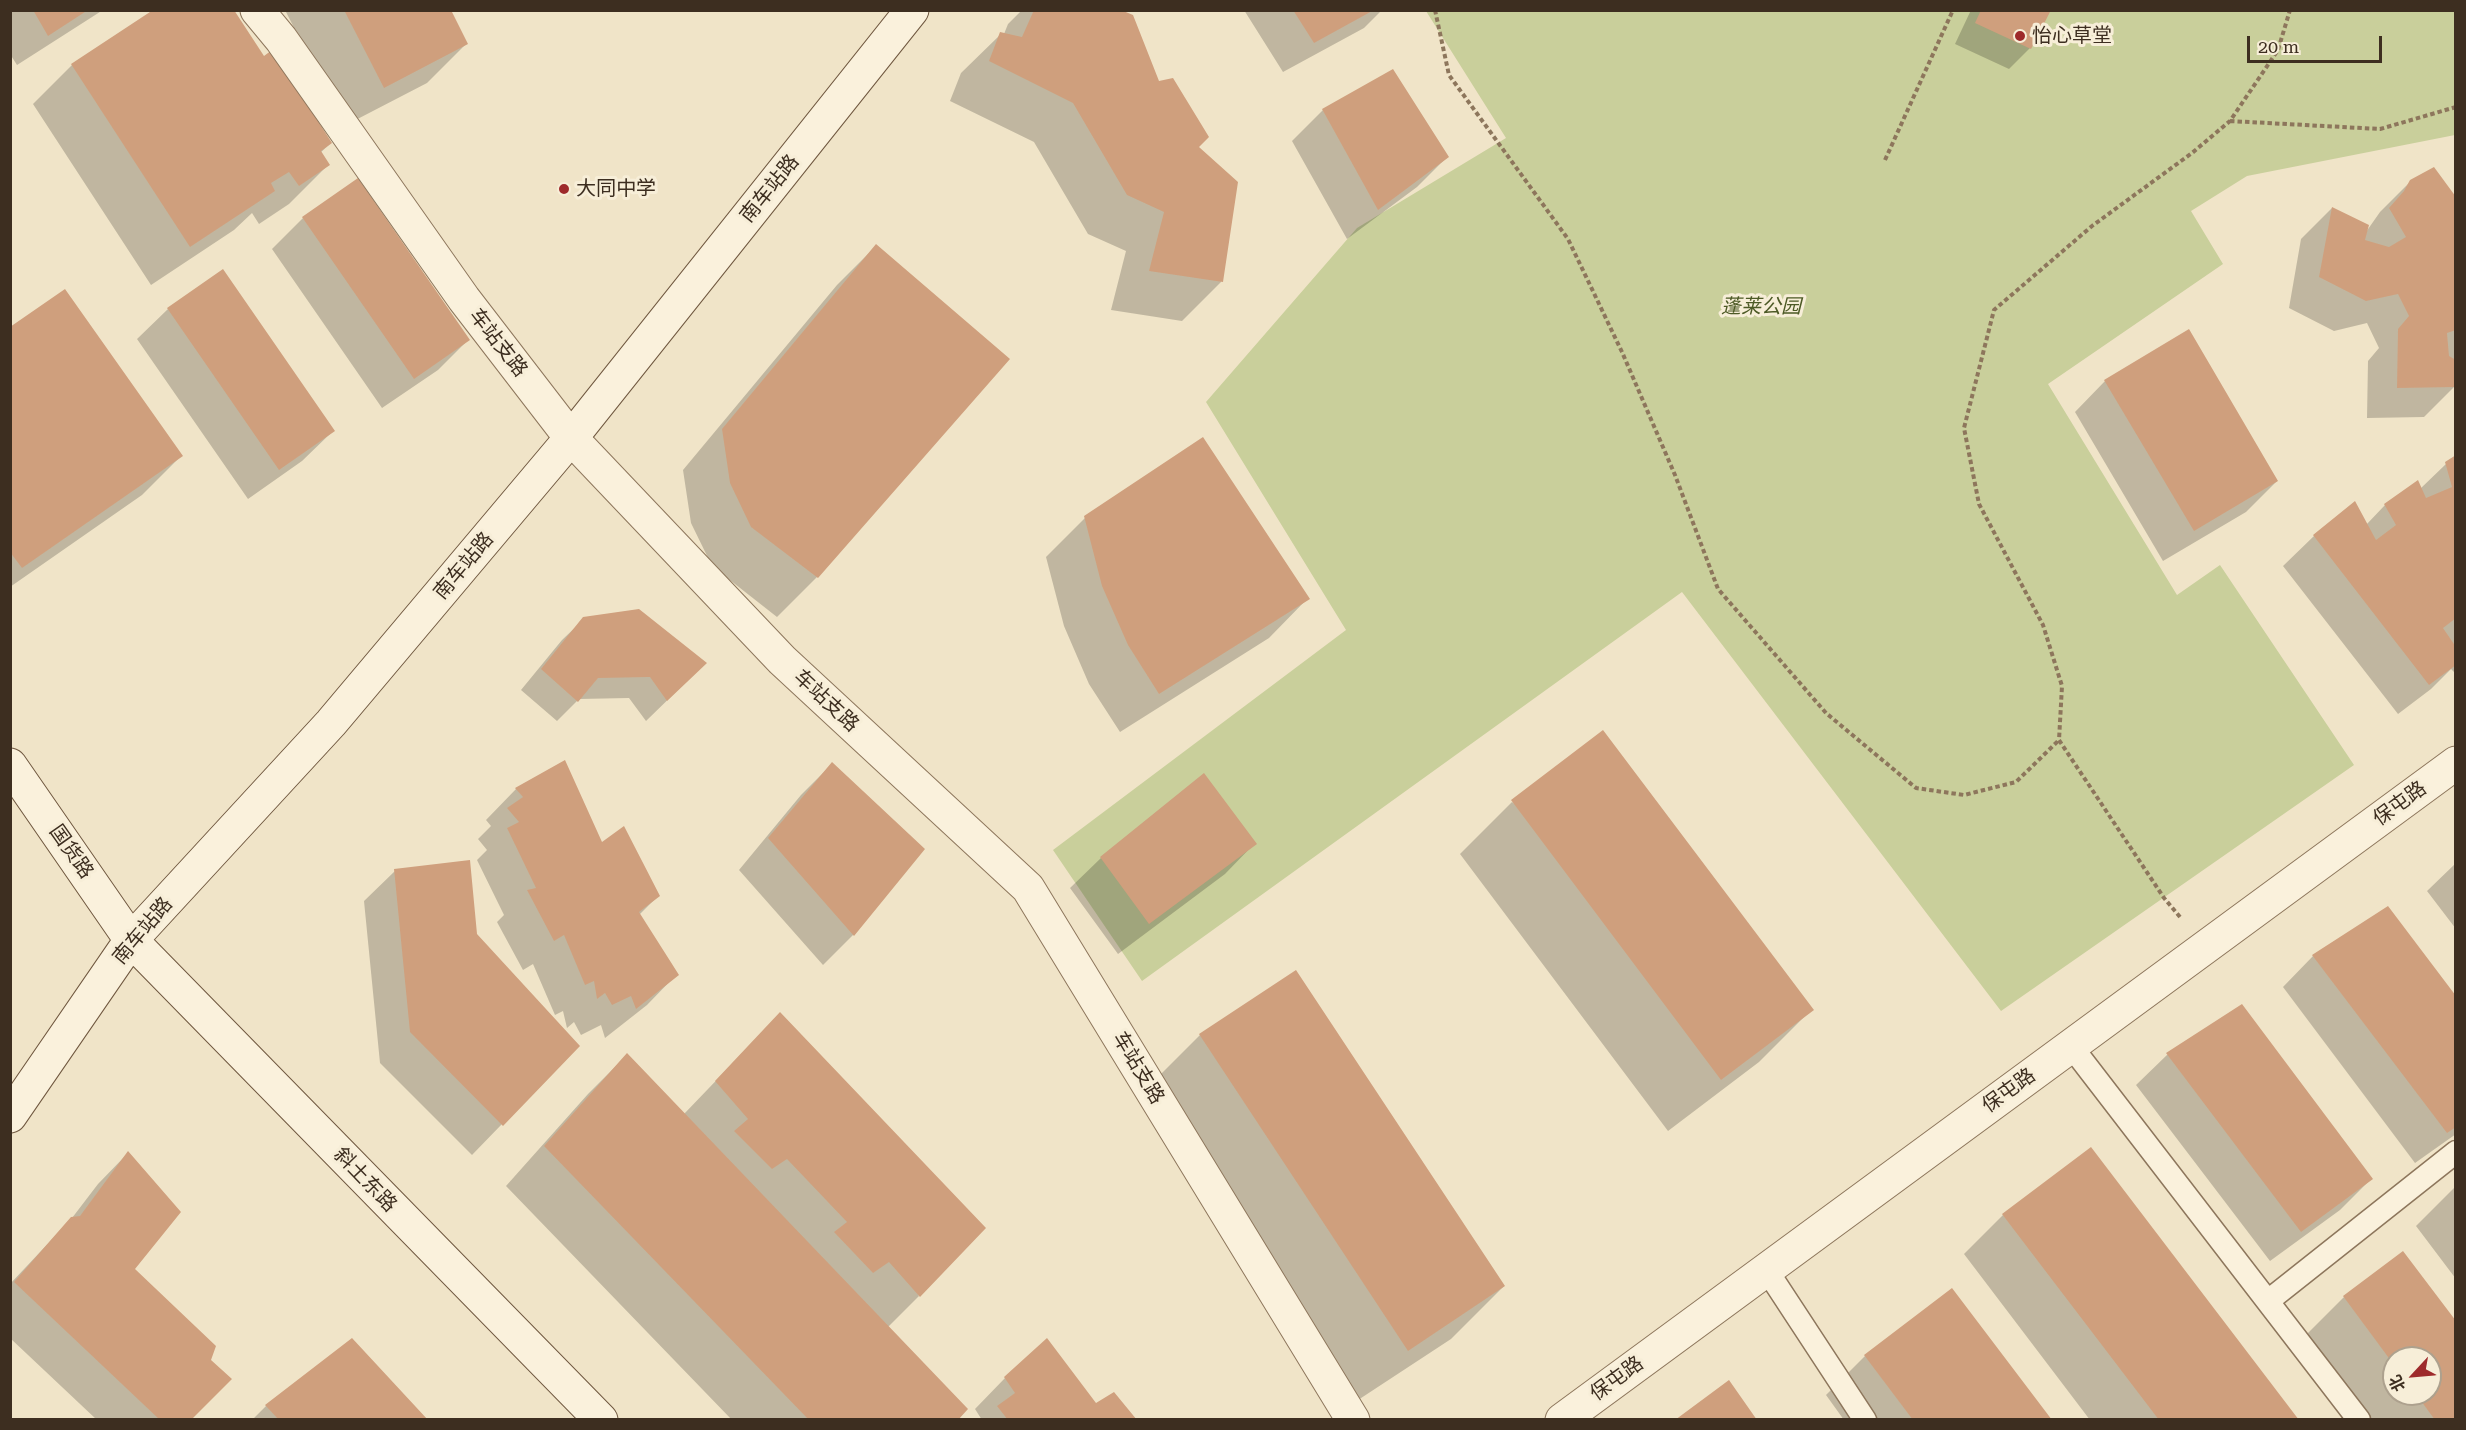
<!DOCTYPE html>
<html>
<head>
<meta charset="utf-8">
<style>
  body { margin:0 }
  #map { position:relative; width:2466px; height:1430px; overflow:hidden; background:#f0e4c8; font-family:"Roboto Serif","Noto Sans SC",serif }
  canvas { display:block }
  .frame { position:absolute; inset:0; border:12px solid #3d2e20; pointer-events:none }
  .north { position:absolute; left:2382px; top:1346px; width:60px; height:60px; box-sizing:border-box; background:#f7eed8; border:2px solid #ada18e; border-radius:50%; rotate:244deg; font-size:16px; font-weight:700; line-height:24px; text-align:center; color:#3d2e20 }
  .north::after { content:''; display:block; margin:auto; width:21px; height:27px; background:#9e2a2b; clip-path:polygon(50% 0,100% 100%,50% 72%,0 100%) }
  .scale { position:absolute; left:2247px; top:36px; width:135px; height:27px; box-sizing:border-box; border:3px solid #3d2e20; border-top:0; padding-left:8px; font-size:18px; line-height:21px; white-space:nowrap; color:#3d2e20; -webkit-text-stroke:4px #f7eed8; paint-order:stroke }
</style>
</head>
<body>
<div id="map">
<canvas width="2466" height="1430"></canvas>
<div class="frame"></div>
<div class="north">北</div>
<div class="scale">20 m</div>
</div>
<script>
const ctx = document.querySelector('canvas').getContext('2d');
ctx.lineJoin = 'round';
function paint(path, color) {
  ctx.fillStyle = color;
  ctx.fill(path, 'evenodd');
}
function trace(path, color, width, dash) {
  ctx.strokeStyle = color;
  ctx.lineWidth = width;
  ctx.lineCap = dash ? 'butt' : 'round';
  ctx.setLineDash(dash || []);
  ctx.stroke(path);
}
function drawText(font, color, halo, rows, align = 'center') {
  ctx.font = font + ' "Roboto Serif","Noto Sans SC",serif';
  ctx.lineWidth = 6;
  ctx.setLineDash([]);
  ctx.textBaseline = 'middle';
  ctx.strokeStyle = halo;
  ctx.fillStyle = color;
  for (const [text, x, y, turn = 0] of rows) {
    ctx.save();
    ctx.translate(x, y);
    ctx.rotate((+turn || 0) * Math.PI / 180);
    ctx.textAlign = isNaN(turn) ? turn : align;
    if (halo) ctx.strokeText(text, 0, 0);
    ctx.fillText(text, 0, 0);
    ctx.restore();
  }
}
paint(new Path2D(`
  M1426,11H2455V135L2247,176L2191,211L2223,264L2048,384L2177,595L2220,565L2354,765L2001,1011L1682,592L1142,981L1053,850L1346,630L1206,402L1357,228L1506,138Z`), '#c9cf9b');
paint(new Path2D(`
  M10,10H103L17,65L10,54Z
  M285,10H449L466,44L427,83L344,126Z
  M1022,10H1116L1197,147L1221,282L1182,321L1111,310L1126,251L1088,234L1034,142L950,101L961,73L1001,34H1004L1008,24Z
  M1244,10H1382L1364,28L1283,72Z
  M1971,10H2049L2030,48L2009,69L1955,44Z
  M263,58L331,143L320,153L328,165L289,204L259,224L252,213L234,230L151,285L33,104L72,65Z
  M1323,110L1447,157L1417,187L1347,239L1292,141Z
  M2411,181L2456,216L2455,386L2424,417L2367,418L2368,361L2379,348L2367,323L2334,331L2289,308L2301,239L2332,208L2366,232L2380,212Z
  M303,218L468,340L438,370L382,408L272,249Z
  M876,246L1008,359L817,577L777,617L712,566L691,523L683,470L837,285Z
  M168,309L333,431L302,461L248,499L137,339Z
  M10,329L181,456L142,495L10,587Z
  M2105,381L2277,481L2246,512L2163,561L2075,412Z
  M2456,457V670L2454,672L2451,669L2431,689L2398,714L2283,566L2314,536L2366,525L2385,505L2420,489L2446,464Z
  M1085,518L1308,598L1269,638L1120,732L1089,684L1064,626L1046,557Z
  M584,619L684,684L646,721L629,698L579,699L557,721L521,690L562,640Z
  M564,763L602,845L658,896L639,915L677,974L647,1005L605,1038L601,1025L581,1035L574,1022L567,1028L563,1011L555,1015L533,964L523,970L497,922L504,915L477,860L487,850L478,839L491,826L486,820L516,789Z
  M832,764L923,849L853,935L823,965L739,870L801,795Z
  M1512,802L1812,1009L1759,1062L1668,1131L1460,854Z
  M1255,843L1225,874L1118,954L1070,888L1101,858Z
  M2456,863V929L2427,891Z
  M395,871L502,1124L472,1155L380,1063L364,901Z
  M2313,956L2456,999V1134L2415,1163L2283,987Z
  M1296,972L1504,1286L1451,1339L1355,1402L1147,1088L1200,1035Z
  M2241,1006L2371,1179L2340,1210L2270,1261L2136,1085L2167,1055Z
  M780,1014L919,1296L888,1327L956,1420H732L506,1186L588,1094L627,1055L684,1114Z
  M128,1153L133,1269L190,1420H97L10,1338V1284L72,1218L98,1184Z
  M2456,1186V1279L2416,1226Z
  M2003,1215L2297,1420H2090L1964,1254Z
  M2344,1297L2456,1323V1420H2344L2292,1349ZM2394,1358H2430V1394H2394Z
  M1865,1356L2051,1420H1844L1826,1395Z
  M1005,1378L1096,1405L1135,1420H982L975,1409Z
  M266,1406L426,1420H252Z`), '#0003');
paint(new Path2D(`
  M33,10H88L48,36Z
  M153,10H234L264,56L272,50L332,143L321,151L330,165L299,186L289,172L271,183L275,191L190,247L71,64Z
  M344,10H451L468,44L384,88Z
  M1034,10H1121L1133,15L1159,81L1173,78L1209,137L1199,147L1238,182L1223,282L1149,271L1164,212L1127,195L1073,103L989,61L1000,32L1022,37Z
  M1293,10H1374L1314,43Z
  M1981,10H2051L2031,49L1975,23Z
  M1393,69L1449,157L1378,210L1322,109Z
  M2434,167L2456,197V246L2454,247L2456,250V330L2447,333L2449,356L2456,360V387L2397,388L2398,329L2409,316L2398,294L2366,301L2319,277L2332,207L2369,225L2365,240L2389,247L2406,237L2389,208L2404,191L2410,180Z
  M358,178L470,340L414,379L302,217Z
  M876,244L1010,359L818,578L751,527L730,483L722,429Z
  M223,269L335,431L279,470L167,308Z
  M65,289L183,456L22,568L10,552V327Z
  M2189,329L2278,481L2194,531L2104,380Z
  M1203,437L1310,599L1159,694L1128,645L1102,586L1084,516Z
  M2456,455V618L2443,628L2456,647V665L2429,685L2313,535L2355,501L2376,540L2396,525L2384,504L2418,480L2426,498L2452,487L2445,462Z
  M639,609L707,663L667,701L650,677L598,678L578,702L541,669L583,617Z
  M1603,730L1814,1010L1721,1080L1511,800Z
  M565,760L602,842L624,826L660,896L639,912L679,975L636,1009L631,996L612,1005L605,993L597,999L594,981L585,985L564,935L554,941L527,890L536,888L507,828L519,822L507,808L523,797L515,788Z
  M832,762L925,849L854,936L768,838Z
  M1204,773L1257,844L1149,924L1100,857Z
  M470,860L477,934L580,1046L503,1126L410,1032L394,869Z
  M2388,906L2456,996V1127L2447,1133L2312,955Z
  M1296,970L1505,1286L1408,1351L1199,1034Z
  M2242,1004L2373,1179L2301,1232L2166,1053Z
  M780,1012L986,1228L920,1297L889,1262L873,1273L834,1232L847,1222L787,1159L772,1169L734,1131L748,1119L715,1081Z
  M627,1053L968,1409L958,1420H809L544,1146Z
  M2091,1147L2299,1420H2159L2002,1214Z
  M128,1151L181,1212L135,1269L216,1346L211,1360L232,1379L191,1420H160L14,1282L71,1217L80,1216Z
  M2403,1251L2456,1321V1420H2435L2416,1394H2430V1358H2394V1365L2343,1296Z
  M1952,1288L2052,1420H1913L1864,1355Z
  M352,1338L428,1420H279L265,1405Z
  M1047,1338L1096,1403L1114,1392L1137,1420H1008L997,1406L1015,1393L1004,1377Z
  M1729,1380L1757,1420H1675Z`), '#cf9f7d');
const lane = new Path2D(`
  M2071,1046L2359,1420
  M1766,1269L1865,1420
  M2268,1301L2456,1152`);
const street = new Path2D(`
  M257,10L281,39L464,299L571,438L782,660L1028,888L1353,1420
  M1562,1420L2456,763`);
const secondary = new Path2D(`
  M10,765L131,940L601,1420
  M10,1116L131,940L331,723L571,438L912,10`);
trace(lane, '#8d765c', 25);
trace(street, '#8d765c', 35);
trace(secondary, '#6f573f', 35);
trace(new Path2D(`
  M1435,10L1449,75L1568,239L1622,352L1675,475L1718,589L1826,713L1916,788L1964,795L2016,782L2059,740
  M2230,121L2380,129L2456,107
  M1885,160L1953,10
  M2180,917L2164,898L2059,740L2062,686L2043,625L1979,504L1964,428L1994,310L2092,226L2192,153L2230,121L2278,50L2290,10`), '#8d765c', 4, [4.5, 3]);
trace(lane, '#faf1dc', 22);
trace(street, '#faf1dc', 33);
trace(secondary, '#faf1dc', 33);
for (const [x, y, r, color] of [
  [2020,36,6,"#9e2a2b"],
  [564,189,6,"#9e2a2b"]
]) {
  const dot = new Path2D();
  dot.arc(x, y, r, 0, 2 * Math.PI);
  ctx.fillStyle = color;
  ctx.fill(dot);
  trace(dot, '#f7eed8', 2);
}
drawText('20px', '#3d2e20', '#f7eed8', [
  ["怡心草堂",2032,36],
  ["大同中学",576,189]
], 'left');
drawText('20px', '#3d2e20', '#f7eed8', [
  ["南车站路",770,189,-51],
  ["车站支路",498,343,52],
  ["南车站路",464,566,-50],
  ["车站支路",826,701,43],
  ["保屯路",2400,804,-36],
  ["国货路",71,852,55],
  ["南车站路",143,931,-50],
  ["车站支路",1138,1068,59],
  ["保屯路",2009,1091,-36],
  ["斜土东路",365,1180,46],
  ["保屯路",1617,1379,-36]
]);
drawText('italic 20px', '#4d5a26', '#f7eed8', [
  ["蓬莱公园",1761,307]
]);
</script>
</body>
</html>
